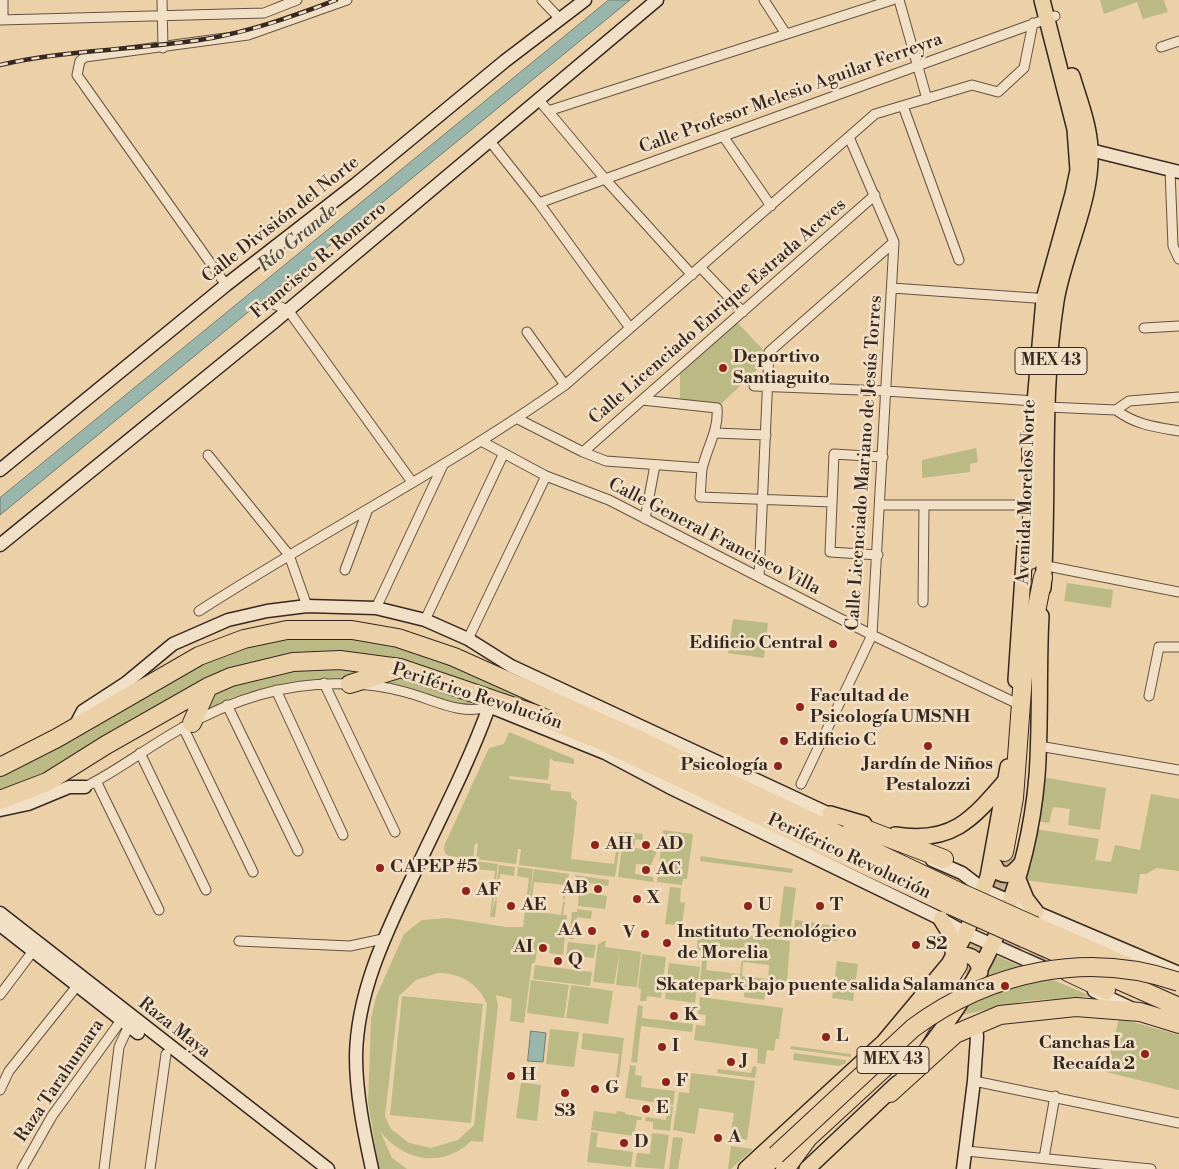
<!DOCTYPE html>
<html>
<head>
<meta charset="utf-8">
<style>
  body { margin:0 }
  canvas { display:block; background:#ebd0a8 }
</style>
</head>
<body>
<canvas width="1179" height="1169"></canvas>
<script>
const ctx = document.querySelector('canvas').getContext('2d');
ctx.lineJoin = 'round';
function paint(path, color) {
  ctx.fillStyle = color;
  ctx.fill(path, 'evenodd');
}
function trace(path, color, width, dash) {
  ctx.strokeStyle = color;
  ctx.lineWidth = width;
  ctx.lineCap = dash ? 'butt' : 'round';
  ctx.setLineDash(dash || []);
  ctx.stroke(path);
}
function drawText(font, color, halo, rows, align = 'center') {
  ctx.font = font + ' "Libre Bodoni",serif';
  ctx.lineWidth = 5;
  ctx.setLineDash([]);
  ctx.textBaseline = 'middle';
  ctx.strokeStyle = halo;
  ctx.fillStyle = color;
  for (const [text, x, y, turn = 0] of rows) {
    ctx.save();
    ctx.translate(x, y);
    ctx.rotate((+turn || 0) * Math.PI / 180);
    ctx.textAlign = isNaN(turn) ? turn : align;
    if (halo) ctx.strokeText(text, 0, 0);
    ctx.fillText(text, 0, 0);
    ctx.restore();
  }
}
paint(new Path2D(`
  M1100,0H1164L1168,12L1143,19L1137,2L1104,14Z
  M737,322L765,352V362L720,405L680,402V374Z
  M976,448L978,462L970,464V472L922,478V460Z
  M1067,583L1113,590L1111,608L1064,601Z
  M733,619L768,623L764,658L728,653Z
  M292,635H330L409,646L660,755L494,694L294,655L52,773L0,793V775L27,763L215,657L238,648Z
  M320,665L385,670L351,679L300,682L266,688L234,697L200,713L213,689Z
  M402,674L464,697L472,704H463L369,680Z
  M509,732L574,759V764L554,761L550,758L548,780L509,776L510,779L551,784L550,790L571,792V797L577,802L571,859L614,864L619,832H622L615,877L519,865L521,849H518L516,864L476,859L478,844L475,843L473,859L449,856L445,853L444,846L489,748L504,744Z
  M1041,777L1106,788L1100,830L1068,825L1070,809L1053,807L1049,823L1036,821Z
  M1151,794L1179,799V871L1157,868L1146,874H1140L1137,894L1024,880L1035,829L1099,839L1095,860L1111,862L1115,845L1140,850Z
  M663,830L693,834L687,879H683L682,885L657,882Z
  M624,832L643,834L642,840L635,839L634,848L657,851L651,865L636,864L635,874L653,877L654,882L618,877Z
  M701,856L707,857L793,869L792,873L700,861Z
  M467,860L498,864L492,913L495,900L497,901L495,917H490L495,871L466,868Z
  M499,865L515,867L514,876L500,874L497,899H495Z
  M518,867L533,869L528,911L534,869L569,874L565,899H563L565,885L534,882L531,911L561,915L563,902H565L563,915H567L563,955L549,953L550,944L538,943L535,963H532L524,1023L510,1021L512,999L496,995L498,1006L483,1142L471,1141C443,1169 403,1161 380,1131L392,1158L407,1169H379L368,1102L371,1019L376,997L404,934L422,920L448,918L506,927H523L529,878L517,876ZM438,973C460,973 478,983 487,1004L474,1125L458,1140L431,1148L409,1143L391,1129L385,1116L399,996L416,980Z
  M575,875L609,880L608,886L590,883L588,893L607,896L605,909L578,906L579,888L573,887L574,881H577Z
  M784,886L796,888L790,935L778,934Z
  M670,887L681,888L680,902L685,903L682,925L665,924Z
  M577,909L592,911L591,919L577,917L574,939H569L572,912H577Z
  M795,920L817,923L815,938L794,935Z
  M821,924L839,926L837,941L819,939Z
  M691,929L790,941L787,982L768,980L764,1000L744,997V987L700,981L703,951L697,950L698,934L691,933ZM709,945L743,949L740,974L706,970ZM743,962L769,965L768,979L742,976Z
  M606,940L605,947L641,952L637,987L616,985L620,952L614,984L593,982L598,944Z
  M568,942L596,945L594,958L566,955Z
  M642,954L666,957L661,998L647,996L646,1001H640L641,989L638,988Z
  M994,955L1091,996L1025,1001L958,1016Z
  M837,961L858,964L853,1001L832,998Z
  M669,963L700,967L695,1003L665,999Z
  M535,965L592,972L590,986L533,979Z
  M531,980L569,985L564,1018L527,1013Z
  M571,985L613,991L608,1024L566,1018Z
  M402,996L483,1004L471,1123L390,1115Z
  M700,997L783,1008L779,1039H776L774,1051L767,1050L765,1064L757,1063L758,1049L694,1040L696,1025L705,1026L706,1015L698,1014Z
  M638,1005L643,1006L642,1018L693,1024L692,1032L641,1026L637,1063L631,1062Z
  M1119,1018L1179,1035V1090L1106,1072Z
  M550,1029L579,1032L574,1067L546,1064Z
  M583,1033L624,1038L618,1086H615L619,1054L581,1049Z
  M791,1046L851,1054V1057L790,1049Z
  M794,1053L846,1060V1063L839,1066L793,1060Z
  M630,1065L636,1066L635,1075L642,1076L641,1087L675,1091L673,1105L625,1098Z
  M753,1066L757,1067L755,1078L717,1073L718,1069L751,1073Z
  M691,1073L755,1081L747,1140L730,1137L734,1113L699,1108L695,1134L673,1130L679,1092L689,1093Z
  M521,1082L541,1085L537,1121L516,1118Z
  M668,1106L673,1107L670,1131L653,1129V1122L645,1121L646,1117L666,1120Z
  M594,1111L616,1114L617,1111L625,1112V1114L642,1117L641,1120H637L634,1136L591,1130Z
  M591,1132L598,1133L596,1147L633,1152L631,1167L587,1162Z
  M652,1133L669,1135L664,1169L635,1167L637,1153L650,1154Z
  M673,1137L683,1138L678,1169H669Z
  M731,1146L753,1149L731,1169H728Z`), '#bbba85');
const water = new Path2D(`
  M609,0H630L0,515V498Z
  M531,1031L546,1033L543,1062L528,1061Z`);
paint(water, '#98b6ab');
trace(water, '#717d73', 1);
trace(new Path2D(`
  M1029,622L1030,563
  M994,917L1000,936L1014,947L1068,972
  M966,974L994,917L1014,854`), '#c7ae8d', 18, [18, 9]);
const street = new Path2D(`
  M3,0V20
  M162,0L163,48
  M542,0L560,19
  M764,0L786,34
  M899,0L927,99
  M0,20L264,13L297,0
  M1161,47L1179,41
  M538,99L605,179L692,275
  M903,106L959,260
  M548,111L892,0
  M723,136L771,206
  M489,140L539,203L630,328
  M1170,170L1173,246L1179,259
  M539,203L1055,16
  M700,267L743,312
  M226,285L77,75L80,61L85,57L248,35L347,0
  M892,288L1049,299
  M271,303L288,310L412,482
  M1144,328L1179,326
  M527,332L565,385
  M754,386L886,391L1035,401L1047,407L1116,410L1129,401L1179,397
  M642,400L717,408C719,430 707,447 702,469C701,478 701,487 700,497L832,502
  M1116,410C1136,425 1155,427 1179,431
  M518,419L583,452L606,461L702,468
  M715,433L766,435
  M481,441L546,476L609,500L872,635L1014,702
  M583,452L875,195
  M208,455L289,555L307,606
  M880,505H1028
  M645,519L655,465
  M878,555L830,552L834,454L883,457
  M1042,565L1179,592
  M345,570L368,509
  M759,577L769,352L894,242
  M923,602L924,506
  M376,608L443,465
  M199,611C320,533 448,468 565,385L875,114L972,85L998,92L1024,68L1033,23
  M425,620L503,455
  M468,639L546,476
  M324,683L395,832
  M276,690L343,835
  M1149,696L1159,647H1179
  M227,705L298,851
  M183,727L253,872
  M1039,746L1179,770
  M140,753L206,890
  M96,781L159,910
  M801,784L872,635L894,242L849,137
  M85,787C119,770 149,746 182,728C233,699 290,681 349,684C368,684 387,687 405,692C433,699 460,716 489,707
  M239,941L350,946L383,939
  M0,995L36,947
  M974,1081L1179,1123
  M0,1090L9,1071L77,986
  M966,1151L1151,1169
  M1044,1158L1055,1096
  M22,1169L52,1116L125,1015
  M104,1169L119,1047L131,1021
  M150,1169L166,1054`);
const secondary = new Path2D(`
  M1082,148L1179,172
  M0,470L226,285L356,184L505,61L585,0
  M0,545L274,322L657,0
  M486,705L605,753L669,787L941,919L966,933L1049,970
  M74,728L83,711L126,683L173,644L228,620L267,611L307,606L376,608L425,620L468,639L511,666L838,818
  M0,810L28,804L69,787H85
  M932,860L962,873L984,890L1179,973
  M0,913L328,1169
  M0,925L138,1033
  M1094,991L1133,1009
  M372,1169C364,1132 356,1094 356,1056C357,992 386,933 413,876C439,820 468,765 489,707
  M963,1169L974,1081L977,1037L976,1023`);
const primary = new Path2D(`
  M1030,460L1044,299L1073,194L1078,170L1075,129L1042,0
  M1043,588C1049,493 1041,396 1056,301C1064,252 1093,199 1090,149C1089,124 1079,100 1072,76
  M1016,680L1025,546
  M830,814L864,824
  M895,835C952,844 972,820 1007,779
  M992,861L998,872C1009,878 1014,872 1021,864
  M1017,877L1026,899L1036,912
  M941,919L949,932L954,956C968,953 978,956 980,972
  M919,1059C987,977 1028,884 1037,776C1041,723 1038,669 1041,616
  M746,1169L884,1042L949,964L966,933L988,877L1008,767
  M807,1169L897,1084`);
const highway = new Path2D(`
  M1030,560L1034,470L1031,449
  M350,684L395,670
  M192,723L208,687
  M0,767L57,738L199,656L244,639L287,630H352L398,638L454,657L637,739L957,891
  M0,800L47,782L106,745L208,687L231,677L293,662L340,660L400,668L535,714L602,741L950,905
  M852,824L944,859
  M1004,852L1014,798L1023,676L1043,577
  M1035,926L1131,968
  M1024,938L1179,1007
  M1068,972L1106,990
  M890,1093L955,1034L1000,1015L1076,1007L1140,1012L1179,1024
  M761,1169L776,1155
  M785,1169L808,1138L895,1058L912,1040L958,965`);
trace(street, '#635242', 11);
trace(secondary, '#362820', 15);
trace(primary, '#362820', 18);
trace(highway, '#362820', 20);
trace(street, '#f2e0c6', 9);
trace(secondary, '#f2e0c6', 12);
trace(primary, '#ebd0a8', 15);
trace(highway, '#ebd0a8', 18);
const rail = new Path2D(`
  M0,65C70,49 142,50 212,38C255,30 295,16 336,0`);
trace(rail, '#362820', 4.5);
trace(rail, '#f2e0c6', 2.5, [8]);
const highwayBridge = new Path2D(`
  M957,891L1035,926
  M950,905L1024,938
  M776,1155L913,1028C990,971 1088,950 1179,982`);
trace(highwayBridge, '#362820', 20, []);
trace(highwayBridge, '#ebd0a8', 18);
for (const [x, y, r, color] of [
  [723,368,5,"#8f2418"],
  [833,644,5,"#8f2418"],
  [800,707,5,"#8f2418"],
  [784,741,5,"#8f2418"],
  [928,746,5,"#8f2418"],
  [778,766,5,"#8f2418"],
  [595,845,5,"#8f2418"],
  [646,845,5,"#8f2418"],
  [380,868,5,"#8f2418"],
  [646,870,5,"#8f2418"],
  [598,889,5,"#8f2418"],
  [466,891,5,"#8f2418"],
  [637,899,5,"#8f2418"],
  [511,906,5,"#8f2418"],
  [748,906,5,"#8f2418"],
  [820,906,5,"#8f2418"],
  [592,931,5,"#8f2418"],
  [645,934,5,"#8f2418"],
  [667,943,5,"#8f2418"],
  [916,945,5,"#8f2418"],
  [543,948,5,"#8f2418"],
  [558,961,5,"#8f2418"],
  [1005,986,5,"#8f2418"],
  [674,1016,5,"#8f2418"],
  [826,1037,5,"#8f2418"],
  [662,1047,5,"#8f2418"],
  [1145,1054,5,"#8f2418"],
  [731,1062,5,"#8f2418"],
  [511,1076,5,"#8f2418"],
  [666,1082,5,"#8f2418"],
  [595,1089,5,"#8f2418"],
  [565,1093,5,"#8f2418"],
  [646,1109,5,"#8f2418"],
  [718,1138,5,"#8f2418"],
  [624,1143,5,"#8f2418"]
]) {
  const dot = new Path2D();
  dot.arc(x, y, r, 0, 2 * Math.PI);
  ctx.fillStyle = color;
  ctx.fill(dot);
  trace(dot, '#f2e0c6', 2);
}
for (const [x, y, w] of [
  [1051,361,72],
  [893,1060,72]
]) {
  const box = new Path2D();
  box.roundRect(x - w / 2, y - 13.5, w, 27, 4);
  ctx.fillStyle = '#f2e0c6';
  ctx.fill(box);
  trace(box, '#362820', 1);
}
drawText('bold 16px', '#362820', null, [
  ["MEX 43",1051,361],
  ["MEX 43",893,1060]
]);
drawText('18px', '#362820', '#f2e0c6', [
  ["Calle Profesor Melesio Aguilar Ferreyra",791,94,-20],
  ["Calle División del Norte",281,220,-38],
  ["Francisco R. Romero",319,261,-40],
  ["Calle Licenciado Enrique Estrada Aceves",718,312,-41],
  ["Calle Licenciado Mariano de Jesús Torres",865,463,-86],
  ["Avenida Morelos Norte",1027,492,-88],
  ["Calle General Francisco Villa",714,537,27],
  ["Periférico Revolución",477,697,18],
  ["Periférico Revolución",849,857,25],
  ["Raza Maya",174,1028,38],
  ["Raza Tarahumara",60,1081,-56]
]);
drawText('bold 18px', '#362820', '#f2e0c6', [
  ["Deportivo",733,358],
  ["Santiaguito",733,379],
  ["Edificio Central",823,644,"right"],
  ["Facultad de",810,697],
  ["Psicología UMSNH",810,718],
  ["Edificio C",794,741],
  ["Jardín de Niños",928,765,"center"],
  ["Pestalozzi",928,786,"center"],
  ["Psicología",768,766,"right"],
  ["AH",605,845],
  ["AD",656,845],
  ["CAPEP #5",390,868],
  ["AC",656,870],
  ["AB",588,889,"right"],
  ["AF",476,891],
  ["X",647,899],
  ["AE",521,906],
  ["U",758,906],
  ["T",830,906],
  ["AA",582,931,"right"],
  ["Instituto Tecnológico",677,933],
  ["de Morelia",677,954],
  ["V",635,934,"right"],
  ["S2",926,945],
  ["AI",533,948,"right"],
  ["Q",568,961],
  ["Skatepark bajo puente salida Salamanca",995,986,"right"],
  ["K",684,1016],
  ["L",836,1037],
  ["Canchas La",1135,1044,"right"],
  ["Recaída 2",1135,1065,"right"],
  ["I",672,1047],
  ["J",741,1062],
  ["H",521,1076],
  ["F",676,1082],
  ["G",605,1089],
  ["E",656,1109],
  ["S3",565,1112,"center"],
  ["A",728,1138],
  ["D",634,1143]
], 'left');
drawText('italic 19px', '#4e4c43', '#f2e0c6', [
  ["Río Grande",298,239,-39]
]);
</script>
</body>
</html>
